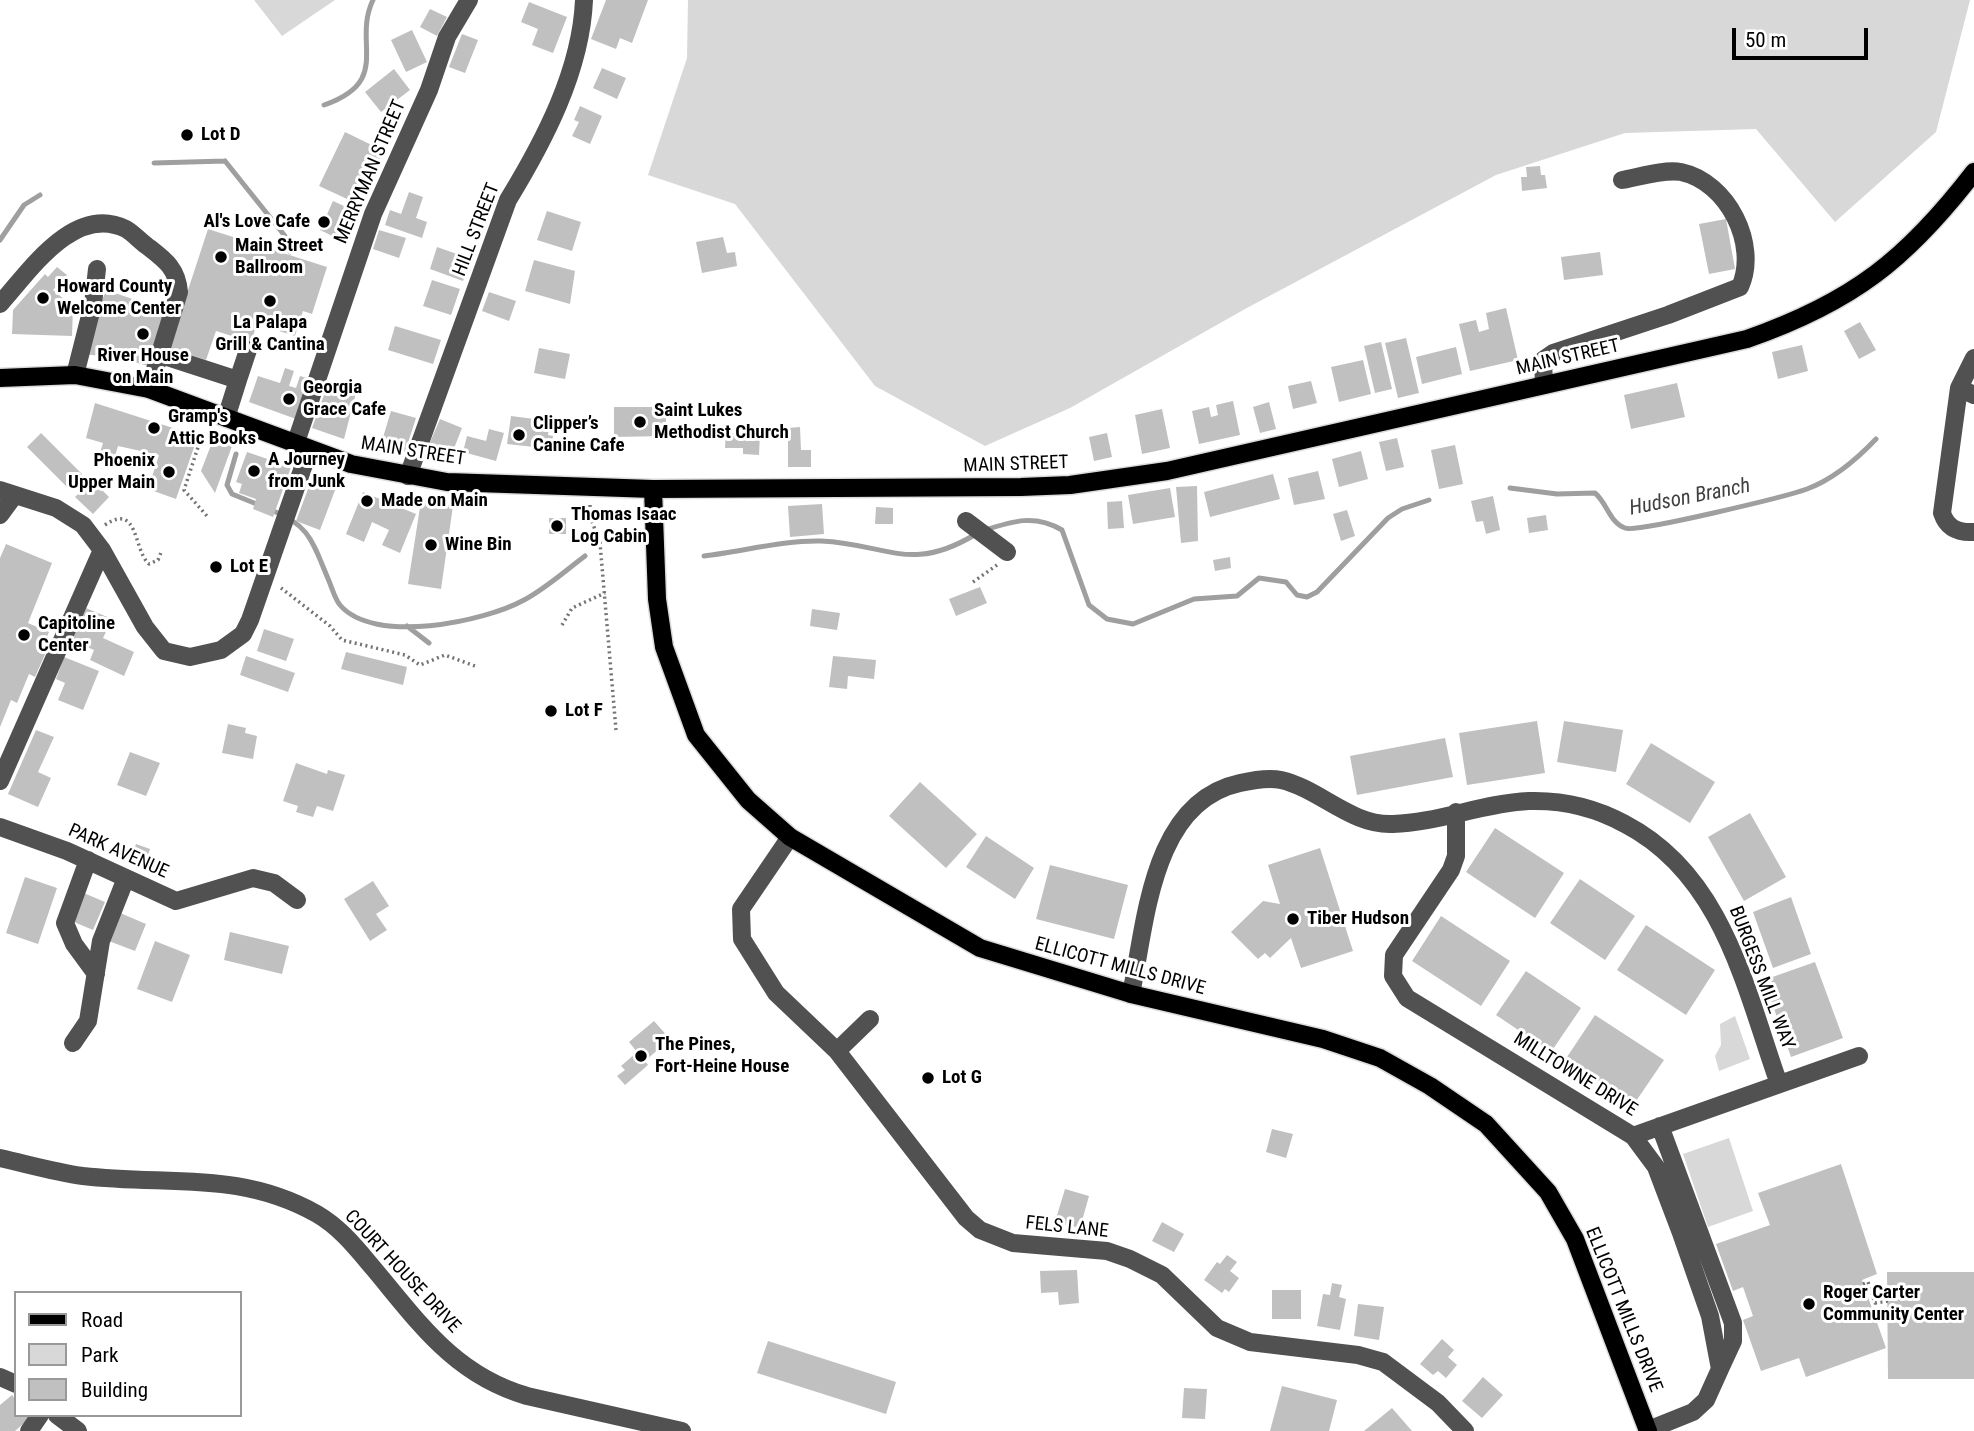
<!DOCTYPE html>
<html>
<head>
<meta charset="utf-8">
<style>
  body { margin:0 }
  #map { position:relative; width:1974px; height:1431px; overflow:hidden; background:#fff; font-family:"Roboto Condensed",sans-serif }
  canvas { display:block }
  .legend { position:absolute; left:14px; top:1291px; width:228px; height:126px; box-sizing:border-box; background:#fff; border:2px solid #999; margin:0; padding:9px 12px; list-style:none; font-size:21px; color:#000 }
  .legend li { display:flex; align-items:center; gap:14px; height:35px }
  .legend b { width:35px; border:2px solid #999 }
  .scale { position:absolute; left:1732px; top:28px; width:136px; height:32px; box-sizing:border-box; border:4px solid #000; border-top:0; padding-left:9px; font-size:21px; line-height:24px; white-space:nowrap; color:#000; -webkit-text-stroke:5px #fff; paint-order:stroke }
</style>
</head>
<body>
<div id="map">
<canvas width="1974" height="1431"></canvas>
<ul class="legend">
<li><b style="height:9px;background:#000"></b>Road</li>
<li><b style="height:19px;background:#d8d8d8"></b>Park</li>
<li><b style="height:19px;background:#c0c0c0"></b>Building</li>
</ul>
<div class="scale">50 m</div>
</div>
<script>
const ctx = document.querySelector('canvas').getContext('2d');
ctx.lineJoin = 'round';
function paint(path, color) {
  ctx.fillStyle = color;
  ctx.fill(path, 'evenodd');
}
function trace(path, color, width, dash) {
  ctx.strokeStyle = color;
  ctx.lineWidth = width;
  ctx.lineCap = dash ? 'butt' : 'round';
  ctx.setLineDash(dash || []);
  ctx.stroke(path);
}
function drawText(font, color, halo, rows, align = 'center') {
  ctx.font = font + ' "Roboto Condensed",sans-serif';
  ctx.lineWidth = 6;
  ctx.setLineDash([]);
  ctx.textBaseline = 'middle';
  ctx.strokeStyle = halo;
  ctx.fillStyle = color;
  for (const [text, x, y, turn = 0] of rows) {
    ctx.save();
    ctx.translate(x, y);
    ctx.rotate((+turn || 0) * Math.PI / 180);
    ctx.textAlign = isNaN(turn) ? turn : align;
    if (halo) ctx.strokeText(text, 0, 0);
    ctx.fillText(text, 0, 0);
    ctx.restore();
  }
}
paint(new Path2D(`
  M254,0H335L282,36Z
  M688,0H1970L1936,132L1835,222L1756,129L1625,133L1496,175L1245,309L1070,408L985,446L875,386L735,204L648,175L687,58Z
  M1735,1016L1750,1059L1719,1071L1715,1056L1721,1045L1720,1024Z
  M1729,1138L1753,1211L1708,1227L1683,1154Z`), '#d8d8d8');
trace(new Path2D(`
  M324,105C393,81 352,43 373,0
  M225,161L285,236L290,252
  M154,163L225,161
  M0,240L24,205L40,195
  M236,454L227,485L232,494L259,505
  M1510,488L1557,494L1595,493C1607,503 1610,523 1625,528C1637,533 1788,496 1807,489C1834,479 1857,459 1876,439
  M271,510C311,525 313,544 329,581C332,588 335,599 340,605C374,645 484,622 524,600C545,589 565,571 585,556
  M985,530C1013,521 1035,514 1062,530L1089,605L1107,619L1133,624L1194,599L1237,596L1259,578L1286,582L1297,595L1307,597L1317,592L1388,518L1402,509L1429,500
  M704,556C740,552 785,540 821,541C888,544 910,574 976,534
  M407,626L429,643`), '#9f9f9f', 5);
paint(new Path2D(`
  M606,0H648L632,43L620,38L616,49L591,39Z
  M529,2L567,17L553,53L532,45L538,29L521,22Z
  M430,9L447,17L437,36L420,27Z
  M412,30L427,62L406,72L391,40Z
  M462,34L478,40L465,73L449,67Z
  M602,68L626,78L617,99L593,88Z
  M394,69L410,90L381,112L365,92Z
  M580,106L602,116L590,144L572,136L579,122L574,120Z
  M345,132L384,151L358,204L319,186Z
  M1540,166L1541,175H1545L1547,188L1522,191L1521,177H1527L1526,167Z
  M409,192L423,197L416,218L427,222L422,238L385,225L390,210L401,214Z
  M333,201L357,212L343,241L320,230Z
  M547,211L581,222L572,251L537,240Z
  M1726,219L1735,269L1709,274L1699,224Z
  M208,229L327,267L312,314L303,311L295,336L257,324L251,342L216,331L206,360L169,348Z
  M379,230L406,238L399,258L373,249Z
  M723,237L727,253L735,252L737,266L702,273L696,242Z
  M437,247L471,259L463,281L430,269Z
  M1600,252L1603,275L1564,280L1561,257Z
  M534,260L575,271L570,304L525,291Z
  M57,267L67,275L53,290L73,307L72,336L12,334L13,310L45,274L48,277Z
  M432,280L460,289L451,315L423,306Z
  M106,290L165,310L148,366L121,358L82,354Z
  M489,292L516,301L509,321L482,311Z
  M1506,308L1518,360L1470,371L1459,324L1476,320L1479,332L1489,329L1486,313Z
  M1860,322L1876,350L1859,359L1844,331Z
  M395,326L441,340L433,364L388,350Z
  M1406,338L1419,393L1398,398L1385,343Z
  M1381,342L1392,389L1375,393L1364,346Z
  M1802,345L1808,371L1778,379L1772,352Z
  M1456,347L1462,374L1422,384L1416,357Z
  M539,348L570,354L565,379L534,373Z
  M1363,360L1371,394L1339,402L1331,367Z
  M285,368L294,371L289,386L296,388L300,376L310,379L296,419L249,402L258,376L280,383Z
  M1311,381L1317,403L1293,409L1288,386Z
  M1677,383L1685,417L1631,429L1624,395Z
  M328,384L356,393L344,439L312,428Z
  M1233,401L1240,435L1199,444L1192,411L1209,407L1211,417L1215,416L1218,415L1216,405Z
  M1269,402L1276,429L1260,433L1253,407Z
  M95,403L198,436L176,499L148,489L159,455L118,446L113,463L98,459L103,443L86,438Z
  M614,407H666V436L614,437Z
  M1162,409L1170,448L1142,454L1135,415Z
  M391,411L416,418L405,452L381,444Z
  M511,416L550,421L548,435L553,436L552,449L507,444Z
  M440,419L462,428L451,456L425,454Z
  M800,427L801,450H811V467H788V428Z
  M489,429L504,433L496,461L463,452L467,436L486,441Z
  M41,433L82,474L68,488L27,447Z
  M726,433L760,434L759,455L743,454V448H725Z
  M1107,433L1112,457L1094,461L1089,437Z
  M1397,438L1404,467L1386,471L1379,442Z
  M213,440L232,446L215,493L201,471Z
  M1455,445L1463,484L1439,489L1431,450Z
  M1361,451L1368,479L1339,487L1332,459Z
  M247,452L291,467L273,517L253,509L256,499L239,493L242,484L236,482Z
  M1318,471L1325,499L1294,505L1288,478Z
  M1273,474L1280,499L1210,517L1204,492Z
  M313,476L337,485L320,530L296,521Z
  M92,480L109,497L93,514L75,497Z
  M1197,486L1198,541L1181,543L1176,487Z
  M1170,488L1175,517L1133,524L1128,495Z
  M363,492L416,514L400,553L382,545L389,530L372,522L364,542L346,534Z
  M1493,496L1500,530L1486,534L1483,521L1476,522L1471,501Z
  M421,501L453,506L441,589L408,584Z
  M1122,501L1124,528L1108,529L1107,502Z
  M822,504L824,534L790,537L788,506Z
  M876,507L893,508V524H875Z
  M1347,510L1355,536L1341,541L1333,514Z
  M1546,515L1548,530L1529,533L1527,518Z
  M549,518H566V534H549Z
  M6,544L52,563L28,623L49,632L46,639L51,641L35,677L29,674L17,703L11,700L0,727V558Z
  M1230,557L1231,568L1215,571L1213,560Z
  M980,587L987,603L956,616L949,599Z
  M86,608L112,619L103,638L134,652L124,676L90,660L94,650L71,640Z
  M812,609L840,613L837,630L810,626Z
  M264,629L294,639L286,661L257,651Z
  M346,652L407,667L403,685L341,669Z
  M246,656L295,673L288,692L240,675Z
  M833,656L876,660L874,679L848,676L847,689L829,687Z
  M64,657L99,671L83,710L58,700L65,683L56,679Z
  M1537,721L1545,773L1467,785L1459,733Z
  M1564,721L1623,730L1616,772L1557,762Z
  M228,724L246,728L245,733L257,736L253,759L222,753Z
  M36,730L54,737L38,772L51,778L38,807L8,794Z
  M1445,738L1453,777L1357,795L1350,756Z
  M1651,743L1715,782L1690,823L1626,784Z
  M130,752L160,763L146,796L117,785Z
  M296,763L327,774L328,770L345,775L333,811L317,806L313,817L296,812L298,806L283,801Z
  M920,782L977,834L946,868L889,816Z
  M1750,813L1786,877L1744,901L1708,837Z
  M1495,828L1564,873L1535,918L1466,872Z
  M986,836L1034,868L1015,899L966,867Z
  M136,844L150,849L146,861L132,856Z
  M1320,848L1353,951L1301,968L1291,938L1270,958L1265,953L1258,959L1231,932L1263,901L1280,904L1268,865Z
  M1050,865L1128,885L1114,939L1036,919Z
  M25,877L57,888L38,944L6,933Z
  M1580,879L1635,916L1605,960L1550,923Z
  M373,881L389,906L376,914L387,930L370,941L344,899Z
  M79,891L105,902L93,930L67,919Z
  M1791,897L1811,954L1773,968L1753,912Z
  M118,912L146,924L135,951L106,940Z
  M1441,916L1510,961L1481,1006L1412,961Z
  M1646,925L1715,970L1686,1015L1617,970Z
  M230,932L289,946L282,974L224,960Z
  M155,941L190,955L172,1002L137,989Z
  M1815,962L1843,1038L1791,1057L1764,980Z
  M1526,971L1581,1008L1551,1052L1496,1015Z
  M1595,1015L1664,1060L1634,1104L1565,1060Z
  M654,1021L670,1039L645,1061L648,1065L625,1085L617,1076L625,1070L621,1066L637,1052L629,1042Z
  M1272,1129L1293,1134L1286,1158L1266,1152Z
  M1841,1164L1877,1274L1862,1280L1886,1348L1806,1377L1799,1358L1761,1371L1743,1320L1753,1316L1743,1287L1733,1291L1716,1244L1770,1225L1758,1193Z
  M1065,1189L1089,1196L1080,1228L1055,1222Z
  M1162,1222L1184,1234L1174,1252L1152,1241Z
  M1227,1255L1237,1262L1230,1271L1239,1278L1229,1292L1225,1289L1222,1293L1204,1280L1217,1262L1220,1264Z
  M1077,1270L1079,1303L1059,1305L1058,1292L1041,1293L1040,1271Z
  M1887,1272H1974V1379H1888Z
  M1332,1283L1342,1285L1339,1297L1346,1299L1340,1330L1317,1326L1323,1294L1330,1295Z
  M1272,1290H1301V1319H1272Z
  M1358,1304L1384,1307L1379,1340L1354,1336Z
  M1442,1339L1454,1350L1448,1357L1457,1365L1446,1378L1438,1371L1433,1375L1420,1364Z
  M768,1341L896,1382L886,1414L757,1373Z
  M1483,1377L1503,1395L1482,1418L1462,1401Z
  M1282,1386L1337,1400L1329,1431H1270Z
  M1184,1388L1207,1389L1205,1419L1182,1418Z
  M12,1395L16,1400V1415L31,1417L15,1431H0V1405Z
  M1392,1408L1412,1431H1364Z`), '#c0c0c0');
const major = new Path2D(`
  M0,378L75,375L149,389L351,464L447,482L653,489L1021,487L1070,485L1167,471L1747,339C1853,302 1907,259 1974,172
  M653,489L657,599L664,647L696,735L748,800L790,837L980,948L1131,994L1323,1039L1380,1058L1430,1086L1486,1124L1548,1192L1575,1239L1648,1431`);
trace(major, '#dbdbdb', 21);
trace(new Path2D(`
  M203,432L184,490L207,516
  M590,505L591,519L600,543L616,730
  M105,525C139,502 133,550 149,564L158,560L162,550
  M973,582L997,565
  M281,588L330,626L342,640L405,655L420,665L445,655L475,666
  M562,625L572,608L605,593
  M1863,1284L1868,1282L1875,1303L1888,1301`), '#737373', 3.5, [2, 3.5]);
trace(new Path2D(`
  M0,304C29,272 74,203 126,229C133,233 140,241 147,246C165,260 177,268 179,292L149,389
  M161,355L238,380L226,418
  M1974,358L1959,388L1974,395
  M75,375L93,304L97,269
  M238,380L248,350
  M1544,385L1543,360L1553,353L1668,315L1740,287C1759,245 1728,182 1681,172C1664,169 1639,177 1622,180
  M1959,388L1942,513C1947,528 1958,533 1974,532
  M295,445L373,214L429,90L447,37L469,0
  M408,476L508,200C544,141 581,71 584,0
  M0,490L56,508L83,525L102,550L145,627L164,651L190,657L221,650L243,634L250,620L309,450
  M0,515L14,496
  M966,521L1007,552
  M0,781L102,550
  M1456,812V856L1451,870L1394,955L1393,976L1407,998L1633,1136L1656,1167L1681,1233L1710,1316L1720,1369L1706,1400L1693,1412L1648,1430
  M0,827L67,851L176,901L253,878L274,883L297,900
  M790,837L741,909L742,939L776,993L837,1051L966,1218L980,1230L1013,1243L1107,1251L1130,1259L1162,1275L1217,1328L1250,1342L1358,1355L1383,1362L1438,1403L1465,1431
  M88,860L65,923L74,944L96,974
  M1131,994C1146,923 1151,802 1240,783C1253,780 1268,777 1281,780C1320,789 1351,826 1393,824C1437,823 1483,803 1529,801C1562,800 1596,808 1625,824C1723,875 1745,988 1779,1084
  M73,1043L88,1021L101,941L126,878
  M837,1051L870,1019
  M1660,1126L1733,1323V1341L1720,1369
  M1633,1136L1859,1056
  M0,1158C27,1164 55,1172 83,1176C168,1186 239,1170 317,1214C341,1228 357,1249 374,1269C420,1324 455,1375 527,1396L682,1431
  M0,1377L16,1384
  M57,1415L78,1431
  M29,1431L40,1415`), '#515151', 18);
trace(major, '#000', 18);
for (const [x, y, r, color] of [
  [187,135,7,"#000"],
  [324,222,7,"#000"],
  [221,257,7,"#000"],
  [43,298,7,"#000"],
  [270,301,7,"#000"],
  [143,334,7,"#000"],
  [289,399,7,"#000"],
  [640,422,7,"#000"],
  [154,428,7,"#000"],
  [519,435,7,"#000"],
  [254,471,7,"#000"],
  [169,472,7,"#000"],
  [367,501,7,"#000"],
  [557,526,7,"#000"],
  [431,545,7,"#000"],
  [216,567,7,"#000"],
  [24,635,7,"#000"],
  [551,711,7,"#000"],
  [1293,919,7,"#000"],
  [641,1056,7,"#000"],
  [928,1078,7,"#000"],
  [1809,1304,7,"#000"]
]) {
  const dot = new Path2D();
  dot.arc(x, y, r, 0, 2 * Math.PI);
  ctx.fillStyle = color;
  ctx.fill(dot);
  trace(dot, '#fff', 2.5);
}
drawText('bold 19px', '#000', '#fff', [
  ["Lot D",201,135],
  ["Al's Love Cafe",310,222,"right"],
  ["Main Street",235,246],
  ["Ballroom",235,268],
  ["Howard County",57,287],
  ["Welcome Center",57,309],
  ["La Palapa",270,323,"center"],
  ["Grill & Cantina",270,345,"center"],
  ["River House",143,356,"center"],
  ["on Main",143,378,"center"],
  ["Georgia",303,388],
  ["Grace Cafe",303,410],
  ["Saint Lukes",654,411],
  ["Methodist Church",654,433],
  ["Gramp's",168,417],
  ["Attic Books",168,439],
  ["Clipper’s",533,424],
  ["Canine Cafe",533,446],
  ["A Journey",268,460],
  ["from Junk",268,482],
  ["Phoenix",155,461,"right"],
  ["Upper Main",155,483,"right"],
  ["Made on Main",381,501],
  ["Thomas Isaac",571,515],
  ["Log Cabin",571,537],
  ["Wine Bin",445,545],
  ["Lot E",230,567],
  ["Capitoline",38,624],
  ["Center",38,646],
  ["Lot F",565,711],
  ["Tiber Hudson",1307,919],
  ["The Pines,",655,1045],
  ["Fort-Heine House",655,1067],
  ["Lot G",942,1078],
  ["Roger Carter",1823,1293],
  ["Community Center",1823,1315]
], 'left');
drawText('19px', '#000', '#fff', [
  ["MERRYMAN STREET",371,172,-67],
  ["HILL STREET",477,230,-69],
  ["MAIN STREET",1568,358,-13],
  ["MAIN STREET",413,452,9],
  ["MAIN STREET",1016,465,-2],
  ["PARK AVENUE",118,852,24],
  ["ELLICOTT MILLS DRIVE",1120,967,15],
  ["BURGESS MILL WAY",1761,978,69],
  ["MILLTOWNE DRIVE",1575,1075,32],
  ["FELS LANE",1067,1228,6],
  ["COURT HOUSE DRIVE",402,1272,47],
  ["ELLICOTT MILLS DRIVE",1623,1310,68]
]);
drawText('italic 21px', '#404040', '#fff', [
  ["Hudson Branch",1690,498,-11]
]);
</script>
</body>
</html>
